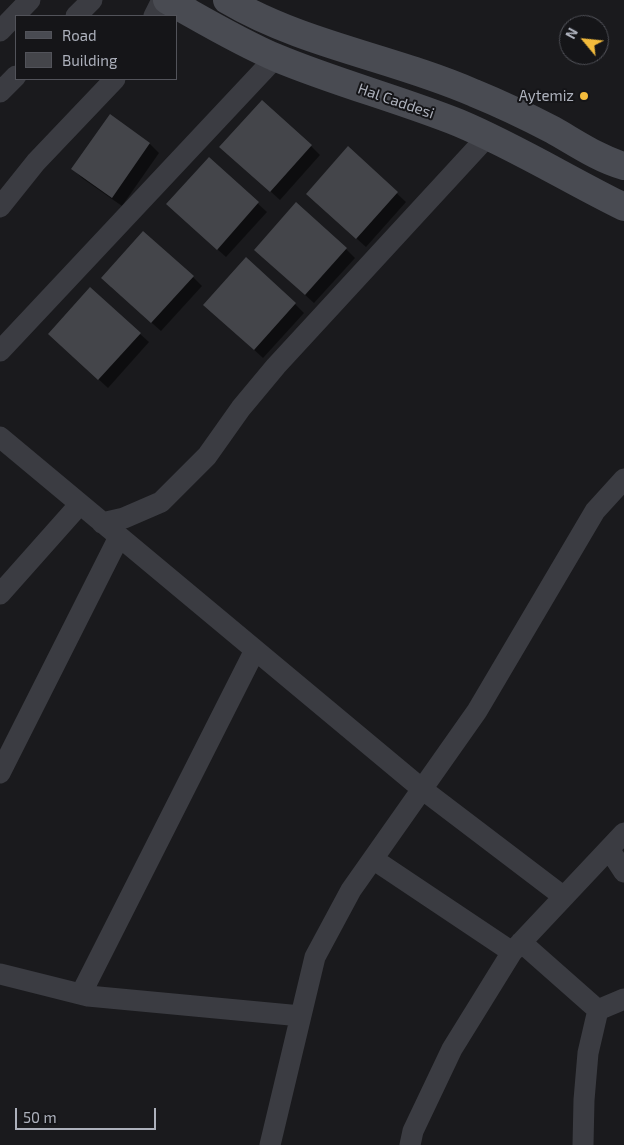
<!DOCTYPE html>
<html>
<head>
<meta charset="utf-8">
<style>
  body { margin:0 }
  #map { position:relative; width:624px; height:1145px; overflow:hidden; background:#1a1a1d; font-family:"Exo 2",sans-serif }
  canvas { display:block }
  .legend { position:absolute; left:15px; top:15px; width:162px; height:65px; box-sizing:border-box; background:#151518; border:1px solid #52535a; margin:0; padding:6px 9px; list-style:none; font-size:15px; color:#adb1bc }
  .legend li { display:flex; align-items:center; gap:10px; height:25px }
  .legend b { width:25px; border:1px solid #52535a }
  .north { position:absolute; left:559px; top:15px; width:50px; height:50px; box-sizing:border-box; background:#151518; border:1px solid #52535a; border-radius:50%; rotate:298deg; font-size:14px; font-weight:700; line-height:20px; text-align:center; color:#adb1bc }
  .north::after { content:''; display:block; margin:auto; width:18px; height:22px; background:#f3bb3c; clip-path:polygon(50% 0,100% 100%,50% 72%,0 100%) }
  .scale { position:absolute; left:15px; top:1108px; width:141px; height:22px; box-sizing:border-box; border:2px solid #adb1bc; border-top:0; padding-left:6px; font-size:15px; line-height:18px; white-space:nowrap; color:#adb1bc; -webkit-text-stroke:4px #151518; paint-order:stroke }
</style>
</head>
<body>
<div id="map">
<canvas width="624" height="1145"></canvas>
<ul class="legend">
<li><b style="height:6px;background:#494b52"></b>Road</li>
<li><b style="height:14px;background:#44454a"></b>Building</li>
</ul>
<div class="north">N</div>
<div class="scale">50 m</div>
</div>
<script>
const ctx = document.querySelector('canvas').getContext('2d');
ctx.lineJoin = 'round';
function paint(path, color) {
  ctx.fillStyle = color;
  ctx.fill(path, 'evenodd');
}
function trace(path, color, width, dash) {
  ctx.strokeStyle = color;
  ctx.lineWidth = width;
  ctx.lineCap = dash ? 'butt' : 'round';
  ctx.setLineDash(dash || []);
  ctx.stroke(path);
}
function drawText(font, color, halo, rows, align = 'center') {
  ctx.font = font + ' "Exo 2",sans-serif';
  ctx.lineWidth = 4;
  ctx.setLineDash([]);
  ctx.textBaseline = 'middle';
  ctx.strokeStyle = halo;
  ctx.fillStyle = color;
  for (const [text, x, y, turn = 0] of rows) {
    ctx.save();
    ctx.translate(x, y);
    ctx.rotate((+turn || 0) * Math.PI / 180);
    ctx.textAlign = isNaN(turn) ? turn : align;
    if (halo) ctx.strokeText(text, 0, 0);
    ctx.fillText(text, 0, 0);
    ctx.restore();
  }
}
paint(new Path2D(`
  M110,116L150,144L159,153L122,206L82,178L73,169Z
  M311,146L320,155L280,200L230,155Z
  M348,148L406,202L366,247L316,202Z
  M209,159L267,212L226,257L177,213Z
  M346,249L355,258L314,303L264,258Z
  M193,277L202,286L161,331L111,287Z
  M295,304L304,313L263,358L214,313Z
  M140,334L149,342L108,388L59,343Z`), '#0007');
paint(new Path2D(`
  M262,100L312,145L270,192L219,147Z
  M110,114L150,143L112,198L71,169Z
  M348,146L398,192L356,239L306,194Z
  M209,157L259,202L217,250L166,204Z
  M296,202L347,248L305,295L254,250Z
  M143,231L194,276L151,323L101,278Z
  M246,257L296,303L254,350L203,305Z
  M90,287L141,333L98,380L48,334Z`), '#44454a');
trace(new Path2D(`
  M76,16L92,0
  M154,16L162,0
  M0,31L30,0
  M0,92L16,76
  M0,207L36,162L115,79
  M0,351L276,57
  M0,437L422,789L564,897
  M102,523L124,518L161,502L207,456L241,408L276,366L487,137
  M0,594L80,504
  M0,773L119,537
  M609,849L624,872
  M373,859L512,952
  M521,942L598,1010
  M0,974L88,996L301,1016
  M81,994L255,650
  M598,1010L624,999
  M270,1145L315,957L351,890L477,711L595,511L624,479
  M410,1145L413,1131L452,1049L512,952L624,833
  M583,1145L584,1100L588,1053L598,1010`), '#3b3c42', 21);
trace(new Path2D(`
  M167,0C203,20 239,42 277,58C337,83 399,99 459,123C516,147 569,180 624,207
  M227,0C303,45 394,58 474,93C501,104 528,117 553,130C576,143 599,159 624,166`), '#494b52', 28);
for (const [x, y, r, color] of [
  [584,96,5,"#f3bb3c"]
]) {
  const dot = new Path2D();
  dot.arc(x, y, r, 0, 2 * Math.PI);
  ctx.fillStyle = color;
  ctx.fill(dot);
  trace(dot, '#151518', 2);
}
drawText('15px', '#adb1bc', '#151518', [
  ["Aytemiz",574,96]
], 'right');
drawText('15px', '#adb1bc', '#151518', [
  ["Hal Caddesi",396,101,19]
]);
</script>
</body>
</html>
